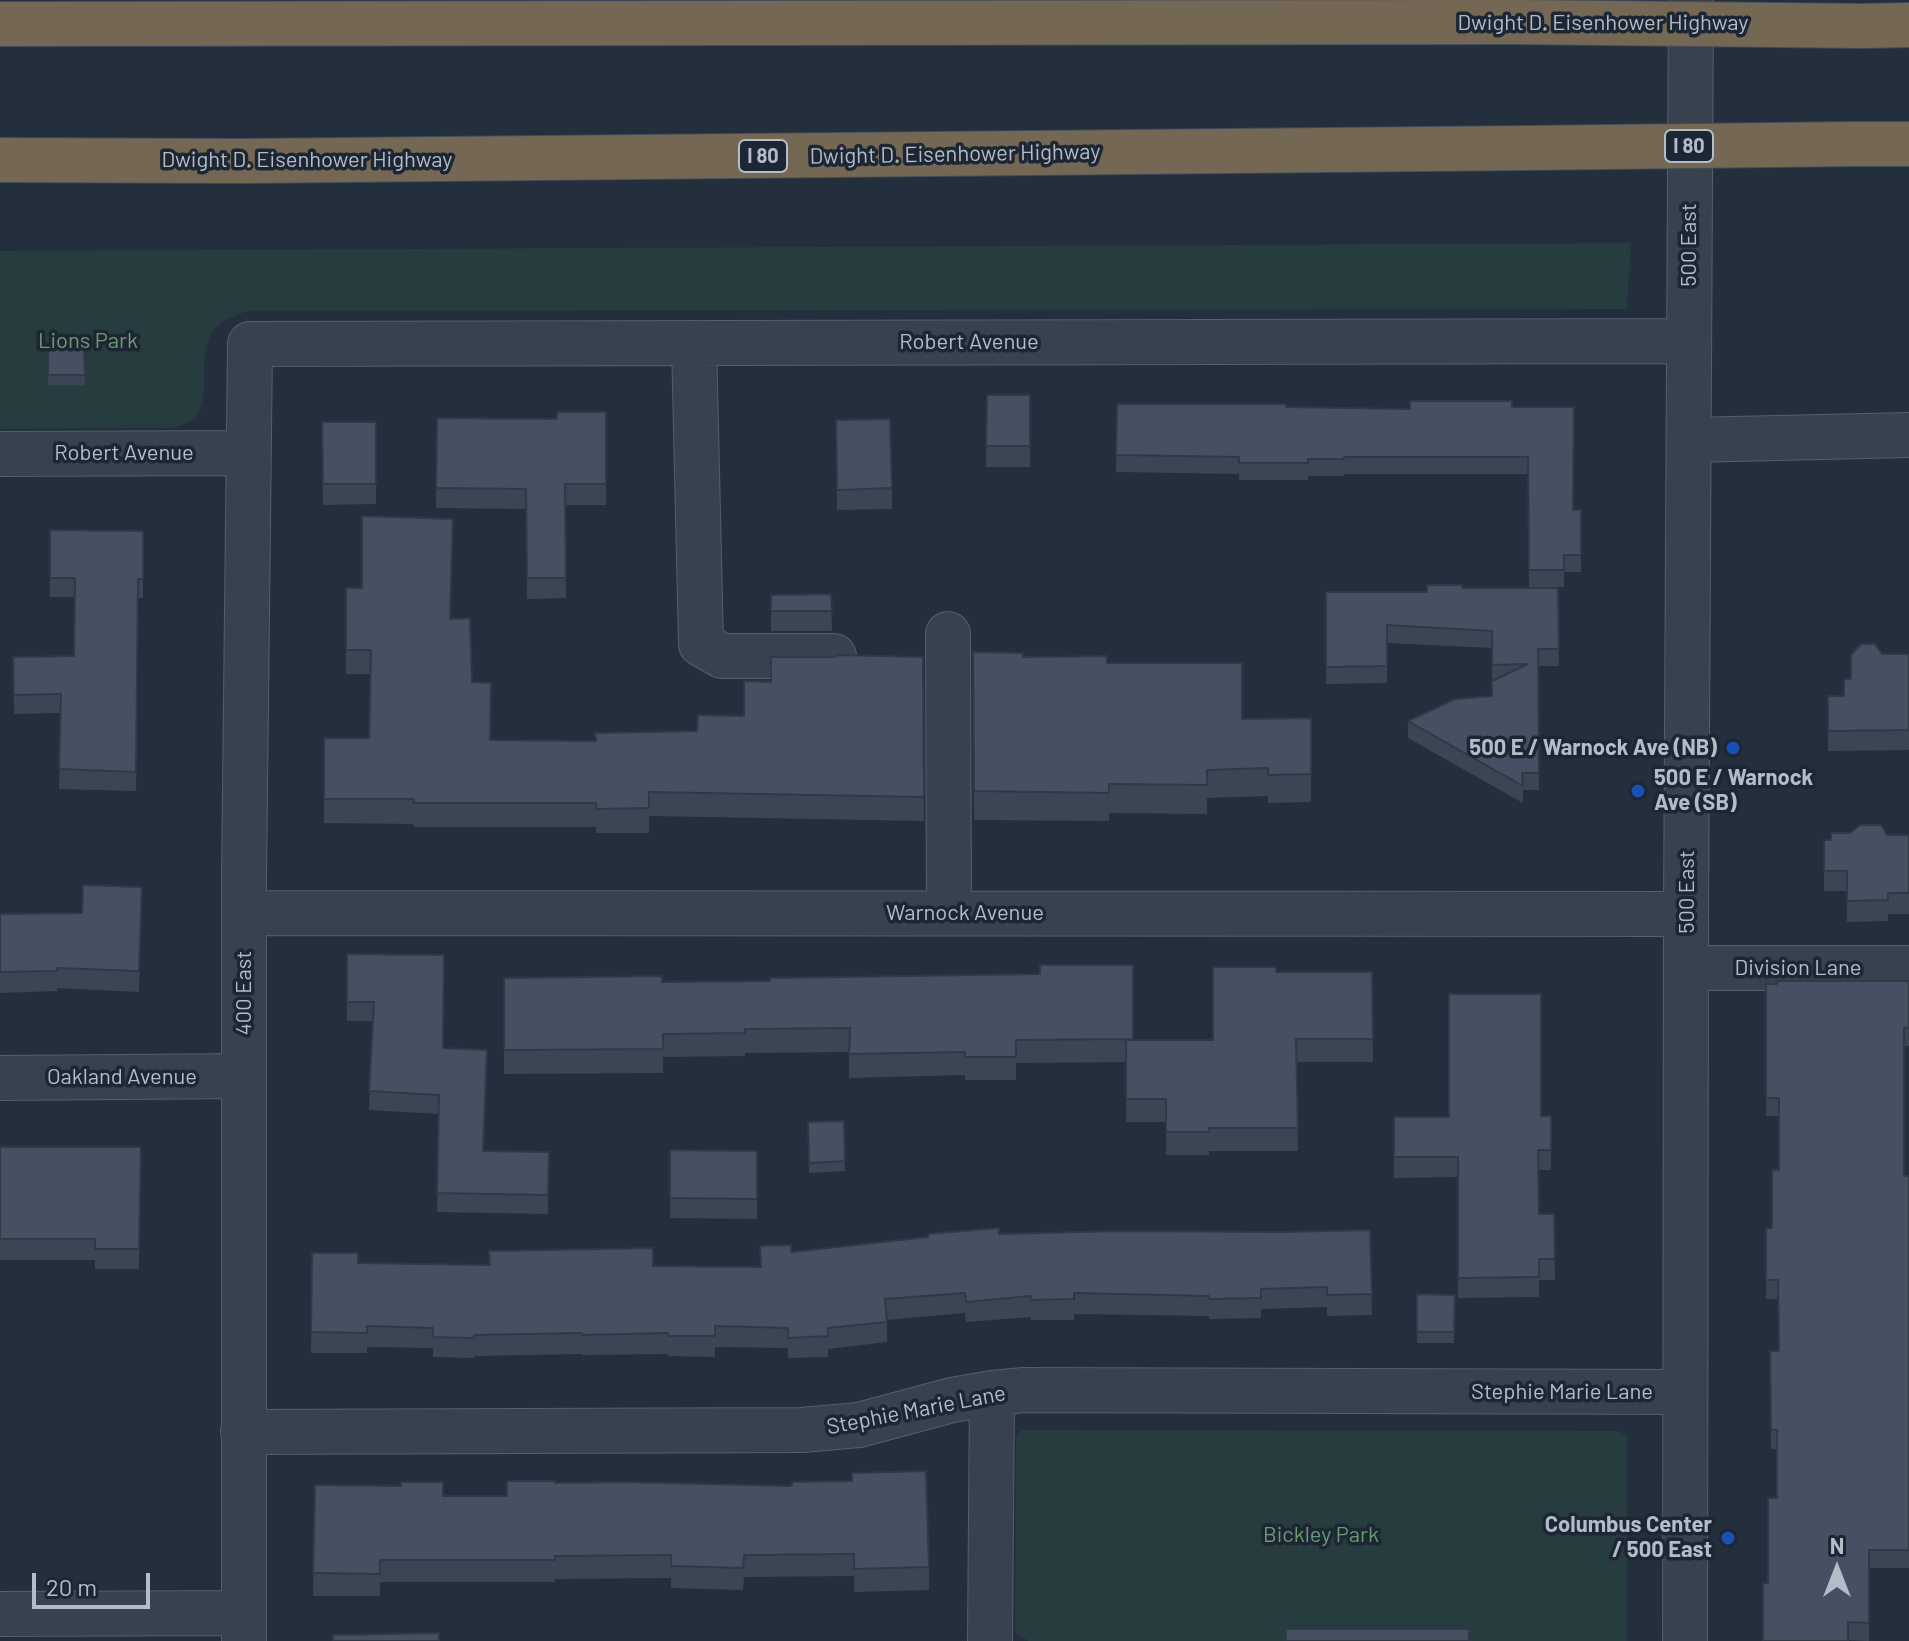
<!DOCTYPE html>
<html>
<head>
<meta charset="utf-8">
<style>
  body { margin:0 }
  #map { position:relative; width:1909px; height:1641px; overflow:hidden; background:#242f3e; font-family:Barlow,sans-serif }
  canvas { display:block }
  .north { position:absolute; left:1797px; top:1529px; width:80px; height:80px; -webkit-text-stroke:6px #1d2633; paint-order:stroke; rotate:0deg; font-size:22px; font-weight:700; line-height:32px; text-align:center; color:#b4bcc9 }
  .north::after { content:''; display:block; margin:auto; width:28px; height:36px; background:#b4bcc9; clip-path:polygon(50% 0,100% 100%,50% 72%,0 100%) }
  .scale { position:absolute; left:32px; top:1573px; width:118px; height:36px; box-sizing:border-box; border:4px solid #b4bcc9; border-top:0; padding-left:10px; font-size:24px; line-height:28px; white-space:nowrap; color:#b4bcc9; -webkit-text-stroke:6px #1d2633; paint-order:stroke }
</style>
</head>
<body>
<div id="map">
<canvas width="1909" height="1641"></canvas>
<div class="north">N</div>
<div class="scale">20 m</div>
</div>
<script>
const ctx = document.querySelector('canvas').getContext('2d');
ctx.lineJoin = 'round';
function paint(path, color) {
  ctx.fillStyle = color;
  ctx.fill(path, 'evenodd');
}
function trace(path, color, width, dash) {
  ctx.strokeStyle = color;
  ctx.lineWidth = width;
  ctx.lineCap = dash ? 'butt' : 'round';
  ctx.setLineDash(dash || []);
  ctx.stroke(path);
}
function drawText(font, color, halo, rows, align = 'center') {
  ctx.font = font + ' Barlow,sans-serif';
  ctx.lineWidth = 7;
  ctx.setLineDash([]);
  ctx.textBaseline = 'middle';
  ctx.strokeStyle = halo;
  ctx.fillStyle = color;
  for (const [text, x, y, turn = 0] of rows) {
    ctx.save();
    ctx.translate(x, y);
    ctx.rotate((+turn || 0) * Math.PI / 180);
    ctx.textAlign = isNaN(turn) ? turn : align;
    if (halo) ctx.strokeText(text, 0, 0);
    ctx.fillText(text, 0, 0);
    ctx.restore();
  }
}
paint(new Path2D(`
  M1631,243L1627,309L247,311C235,316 223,319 214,330C189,362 228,421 169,428L0,429V251Z
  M1022,1430L1619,1431L1627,1436V1641H1029L1015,1633L1016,1436Z`), '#263c3f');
const minor = new Path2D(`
  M694,343L701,644L722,656H834
  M1689,440L1909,435
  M0,454L248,453
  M948,634L949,913
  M244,913L1686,914
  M1686,968H1909
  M0,1078L244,1076
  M243,1432L802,1430L859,1425L952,1400L992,1393L1024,1390L1685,1392
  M0,1614L244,1613
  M244,1641V879L250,344L1688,341
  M990,1641L992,1393
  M1685,1641L1686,914L1691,0`);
const highway = new Path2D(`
  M0,24L1517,22
  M1863,26L1909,25
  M1853,144H1909
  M0,160L244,161L1525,148`);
trace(minor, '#565f6c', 46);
trace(highway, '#434c59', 46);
trace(minor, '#38414e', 44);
trace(highway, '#746855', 44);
const highwayBridge = new Path2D(`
  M1517,22L1863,26
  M1525,148L1853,144`);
trace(highwayBridge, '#434c59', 46, []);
trace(highwayBridge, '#746855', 44);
paint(new Path2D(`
  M48,342H84L85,385H48Z
  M987,395H1030V467H986Z
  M1117,404L1410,409L1512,407L1573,510H1581V572H1564V587H1529L1528,474H1344V476H1308V480H1239V474L1116,472Z
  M606,412V505H565L566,598L527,599L526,509L436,508L437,418L557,419Z
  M836,420L892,488V509L837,510Z
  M322,422H376V504L323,505Z
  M50,530L143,531V598H138L136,791L59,789L61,713L14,714L13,657L74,656L75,597H50Z
  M453,543L450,619L490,740L596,741L697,731L744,716L771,682L923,657L924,821L649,816V833H596V827H414V824L324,823V738H369L370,674H346V588H362Z
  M1462,588H1558L1559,666H1538L1539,790H1523V803L1408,738V721L1492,696V648L1387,643V683L1326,684V592H1427Z
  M831,594L832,631H771V595Z
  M973,652L1023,657L1107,663L1242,719L1311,718V802L1268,803V796L1207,798V814L1109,813V821L974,820Z
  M1882,654H1909V750L1828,751V696H1844L1851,679Z
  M1887,835H1909V914H1888V921L1847,922V891H1824V840Z
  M142,908L139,992L57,988V991L0,993V914L82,913Z
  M347,954L443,1048L487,1069L484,1151L549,1152L548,1214L437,1212L439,1114L369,1110L373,1021H347Z
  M1276,972H1372L1373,1062H1296L1298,1151H1209V1155H1166V1122H1126V1062L1016,1063V1080H965V1075L849,1078V1052L745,1053V1056L663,1057V1073L504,1074V978L662,982L1133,1040H1213Z
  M1909,981V1046H1904V1176H1909V1568H1869V1641L1848,1640L1768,1583L1777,1498V1449H1771L1770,1351H1779L1778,1299H1766V1228H1772L1779,1170V1116H1766V984Z
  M1551,1116V1170H1538L1539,1214H1554L1555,1280H1539V1297L1458,1298V1177L1394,1178V1117Z
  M844,1121L845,1171L809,1173L808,1122Z
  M0,1147H141L139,1269H95V1260H0Z
  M670,1150L757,1151V1219L670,1218Z
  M1370,1230L1372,1315L1327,1316V1307L1261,1309V1318L1209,1319V1316L1074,1314V1320H1031V1317L966,1322L965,1313L887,1320V1342L828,1349V1357L788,1358V1348L715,1347V1357L668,1356V1354L582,1355V1354L474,1356V1358L433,1357V1348L367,1347V1353H311L312,1253L358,1263L489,1265L760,1267L791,1252L999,1234L1281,1232Z
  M1417,1294L1455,1295L1454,1343H1417Z
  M555,1483L929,1567V1590L854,1592V1576L744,1577L743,1590L671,1588V1578L555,1579V1582H380V1596H313L315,1485L443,1496H507Z`), '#3b4654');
const building = new Path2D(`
  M48,342H84L85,375H48Z
  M987,395H1030V446H986Z
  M1410,401H1512V407H1574L1573,510H1581V555H1564V570H1529L1528,457H1344V459H1308V463H1239V457L1116,455L1117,404H1286V407L1410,409Z
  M557,412H606V484H565L566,578H527L526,489L436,488L437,418L557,419Z
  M890,419L892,488L837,490L836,420Z
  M322,422H376V484H323Z
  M362,516L453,519L450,619L470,618L472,682L491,683L490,740L596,741L595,733L697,731L698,715L744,716V681L771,682V657H834L840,655L923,657L924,797L649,792V808L596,809V803H414V799H324V738H369L371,650H346V588H362Z
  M50,530L143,531V579H138L136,772L59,769L61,694L14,695L13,657L74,656L75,578H50Z
  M1427,585H1462V588H1558L1559,649H1538L1539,773H1522L1523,786L1408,721L1455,699L1492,696V681L1528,664L1492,665V631L1387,625V666L1326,667V592H1427Z
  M831,594L832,611H771V595Z
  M1861,644H1875L1882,654H1909V730L1828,731V696H1844V679H1851V655Z
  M973,652L1023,653V657L1107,656V663H1242V719L1311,718V774L1268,775V768L1207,770V785L1109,784V793L974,791Z
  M1860,825H1881L1887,835H1909V893H1888V900L1847,901V871H1824V840H1831V833H1850Z
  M83,885L142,887L139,971L57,968V971L0,972V914L82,913Z
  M347,954L444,955L443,1048L487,1050L483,1151L549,1152L548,1195L437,1193L439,1095L369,1091L374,1002H347Z
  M1040,965H1133V1039L1016,1040V1057H965V1052L849,1054L850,1028L745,1029V1033L663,1034V1049L504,1050V978L662,976V982L770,981V978L1040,974Z
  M1213,967H1276V972H1372L1373,1039H1296L1298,1128H1209V1132H1166V1099H1126V1040H1213Z
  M1777,981H1909V1028H1904V1176H1909V1550H1869V1623L1848,1622V1641H1763V1583H1768V1498H1777V1430H1771L1770,1351H1779L1778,1280H1766V1228H1772V1170H1779V1098H1766V984H1777Z
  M1449,994H1541V1116H1551V1150H1538L1539,1214H1554L1555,1259H1539V1277L1458,1278V1157H1394V1117H1449Z
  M844,1121L845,1161L809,1163L808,1122Z
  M0,1147H141L139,1249H95V1239H0Z
  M670,1150L757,1151V1199L670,1198Z
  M999,1228V1234L1120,1231L1281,1232L1370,1230L1372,1294L1327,1295V1287L1261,1289V1298L1209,1299V1296L1074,1293V1299L1031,1300V1296L966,1302L965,1293L885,1299L887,1322L828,1328V1336L788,1338V1328L715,1326V1336H668V1333L582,1335V1333L474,1335V1338L433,1337V1328L367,1326V1333L311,1332L312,1253H358V1263L490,1265L489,1251L653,1248V1266L761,1267L760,1246L791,1245V1252L928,1237V1234Z
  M1417,1294L1455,1295L1454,1332H1417Z
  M926,1471L929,1567L854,1569V1554L744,1555L743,1568L671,1566V1555L555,1556V1560H380V1574L313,1573L315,1485L401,1486V1482H443V1496H507V1481H555V1483L624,1482L792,1486V1482L852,1481V1473Z
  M1286,1629H1469V1641H1286Z
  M439,1633V1641H333V1635Z`);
paint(building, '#455162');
trace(building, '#303945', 2);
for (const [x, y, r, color] of [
  [1733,748,8,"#1a4fb4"],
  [1638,791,8,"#1a4fb4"],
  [1728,1538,8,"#1a4fb4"]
]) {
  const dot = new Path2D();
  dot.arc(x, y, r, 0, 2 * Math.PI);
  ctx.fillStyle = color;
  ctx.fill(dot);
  trace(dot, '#1d2633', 3);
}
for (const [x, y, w] of [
  [1689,146,48],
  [763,156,48]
]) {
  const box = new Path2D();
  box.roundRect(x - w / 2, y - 16, w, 32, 6);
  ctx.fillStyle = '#1d2633';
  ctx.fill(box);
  trace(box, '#b4bcc9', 2);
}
drawText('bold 20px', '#b4bcc9', null, [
  ["I 80",1689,146],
  ["I 80",763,156]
]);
drawText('22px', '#b4bcc9', '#1d2633', [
  ["Dwight D. Eisenhower Highway",1603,23],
  ["Dwight D. Eisenhower Highway",955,154,-1],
  ["Dwight D. Eisenhower Highway",307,160],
  ["500 East",1689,245,-90],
  ["Robert Avenue",969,342],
  ["Robert Avenue",124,453],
  ["500 East",1687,892,-90],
  ["Warnock Avenue",965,913],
  ["Division Lane",1798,968],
  ["400 East",244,993,-90],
  ["Oakland Avenue",122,1077],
  ["Stephie Marie Lane",1562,1392],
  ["Stephie Marie Lane",916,1410,-11]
]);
drawText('22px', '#6b9a76', '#1d2633', [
  ["Lions Park",88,341],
  ["Bickley Park",1321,1535]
]);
drawText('bold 22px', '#b4bcc9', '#1d2633', [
  ["500 E / Warnock Ave (NB)",1717,748],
  ["500 E / Warnock",1654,778,"left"],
  ["Ave (SB)",1654,803,"left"],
  ["Columbus Center",1712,1525],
  ["/ 500 East",1712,1550]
], 'right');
</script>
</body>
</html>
